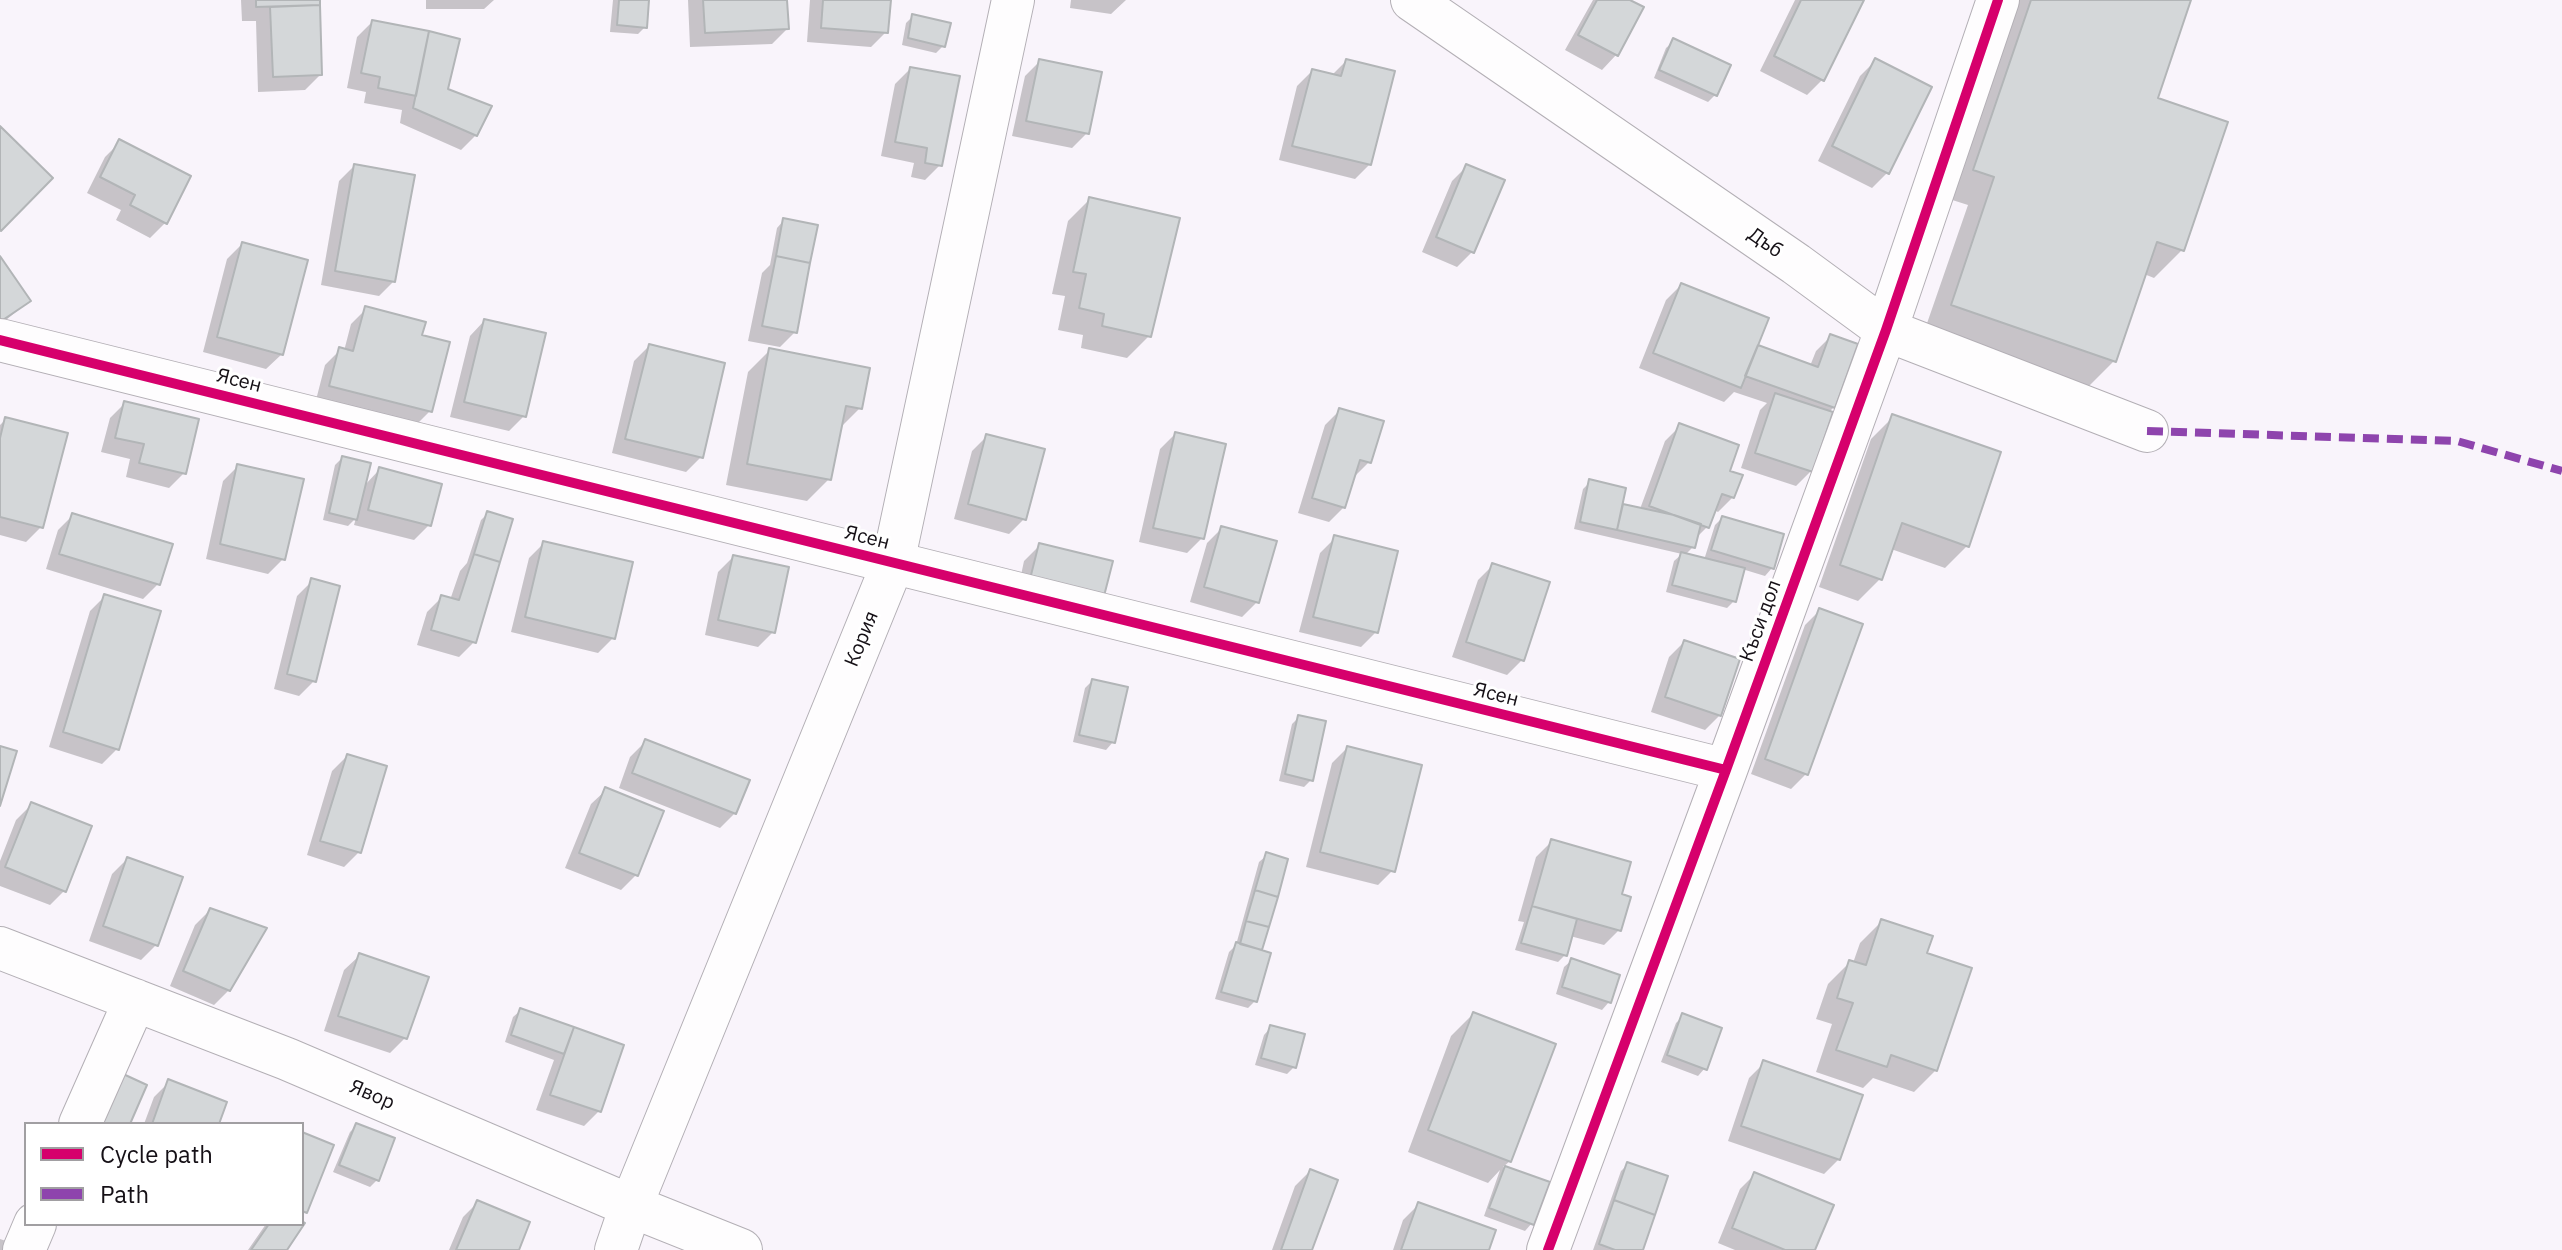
<!DOCTYPE html>
<html>
<head>
<meta charset="utf-8">
<style>
  body { margin:0 }
  #map { position:relative; width:2562px; height:1250px; overflow:hidden; background:#f9f4fb; font-family:"IBM Plex Sans",sans-serif }
  canvas { display:block }
  .legend { position:absolute; left:24px; top:1122px; width:280px; height:104px; box-sizing:border-box; background:#fff; border:2px solid #a19fa2; margin:0; padding:10px 14px; list-style:none; font-size:24px; color:#151016 }
  .legend li { display:flex; align-items:center; gap:16px; height:40px }
  .legend b { width:40px; border:2px solid #a19fa2 }
</style>
</head>
<body>
<div id="map">
<canvas width="2562" height="1250"></canvas>
<ul class="legend">
<li><b style="height:10px;background:#d6006c"></b>Cycle path</li>
<li><b style="height:10px;background:#8e44ad"></b>Path</li>
</ul>
</div>
<script>
const ctx = document.querySelector('canvas').getContext('2d');
ctx.lineJoin = 'round';
function paint(path, color) {
  ctx.fillStyle = color;
  ctx.fill(path, 'evenodd');
}
function trace(path, color, width, dash) {
  ctx.strokeStyle = color;
  ctx.lineWidth = width;
  ctx.lineCap = dash ? 'butt' : 'round';
  ctx.setLineDash(dash || []);
  ctx.stroke(path);
}
function drawText(font, color, halo, rows, align = 'center') {
  ctx.font = font + ' "IBM Plex Sans",sans-serif';
  ctx.lineWidth = 6;
  ctx.setLineDash([]);
  ctx.textBaseline = 'middle';
  ctx.strokeStyle = halo;
  ctx.fillStyle = color;
  for (const [text, x, y, turn = 0] of rows) {
    ctx.save();
    ctx.translate(x, y);
    ctx.rotate((+turn || 0) * Math.PI / 180);
    ctx.textAlign = isNaN(turn) ? turn : align;
    if (halo) ctx.strokeText(text, 0, 0);
    ctx.fillText(text, 0, 0);
    ctx.restore();
  }
}
paint(new Path2D(`
  M241,0H318L320,75L305,90L258,92L256,21H242Z
  M426,0H494L484,9H426Z
  M613,0H647L645,27L638,34L610,32Z
  M688,0H785L787,29L772,44L690,47Z
  M810,0H889L886,32L871,47L807,42Z
  M1071,0H1126L1111,14L1070,8Z
  M1593,0H1625L1616,55L1602,70L1565,50Z
  M1795,0H1861L1822,80L1807,95L1760,71Z
  M2014,0H2189L2155,99L2182,250L2154,278L2144,274L2114,361L2087,388L1924,332L1968,205L1946,198Z
  M913,16L943,46L936,53L902,45L906,23Z
  M372,22L446,90L476,135L461,150L400,123L402,110L364,103L366,92L347,88L357,37Z
  M1674,41L1715,95L1708,102L1654,78L1666,48Z
  M1040,61L1087,133L1072,148L1012,136L1025,76Z
  M1346,61L1370,164L1355,179L1279,160L1297,86L1312,71L1331,76Z
  M1875,61L1887,173L1872,188L1818,161L1860,76Z
  M910,69L940,165L925,180L911,177L914,163L881,156L895,84Z
  M120,142L189,177L165,223L150,238L116,220L121,210L87,193L105,157Z
  M354,166L394,281L379,296L321,285L339,181Z
  M1467,166L1472,252L1457,267L1422,252L1452,181Z
  M1090,199L1149,336L1127,358L1081,348L1083,335L1058,330L1065,296L1052,294L1068,221Z
  M784,220L795,332L780,347L748,341L762,273L770,265L777,228Z
  M242,244L282,354L266,369L203,352L227,259Z
  M0,260L29,301L0,325Z
  M1681,285L1755,346L1810,366L1816,351L1831,336L1834,407L1828,413L1811,471L1796,486L1741,468L1760,410L1767,403L1734,392L1724,402L1639,368L1666,300Z
  M366,309L420,336L430,411L415,426L316,400L325,365L340,350L344,351L351,324Z
  M484,321L524,416L509,431L450,417L470,336Z
  M649,346L701,457L686,472L612,453L634,361Z
  M770,350L860,408L839,429L829,479L807,501L726,485L748,372Z
  M125,403L184,473L169,488L126,477L130,459L101,452L110,418Z
  M1340,410L1369,462L1354,477L1344,507L1329,522L1298,513L1325,425Z
  M1893,417L1967,546L1945,568L1891,549L1880,579L1858,601L1819,587L1871,439Z
  M6,419L41,527L26,542L0,535V425Z
  M1680,426L1728,472L1733,497L1718,512L1714,510L1708,526L1695,539L1693,547L1685,555L1704,560L1715,525L1722,518L1782,536L1772,568L1765,576L1742,569L1734,601L1727,608L1666,592L1674,561L1682,554L1574,529L1583,489L1590,482L1620,505L1640,509L1665,441Z
  M1175,434L1202,538L1187,553L1139,542L1160,449Z
  M987,436L1024,519L1009,534L954,519L972,451Z
  M342,458L364,486L379,470L429,525L414,540L354,525L356,518L348,526L323,520L335,465Z
  M238,466L283,559L268,574L206,559L223,481Z
  M488,513L474,642L459,657L417,645L427,612L442,597L450,600L460,571L467,563L481,520Z
  M73,515L158,584L143,599L46,569L58,530Z
  M1222,528L1257,602L1242,617L1190,602L1207,543Z
  M1335,538L1376,632L1361,647L1299,632L1320,553Z
  M544,543L613,638L598,653L511,632L529,558Z
  M1039,546L1110,562L1017,594L1024,561Z
  M733,557L773,632L758,647L705,635L718,572Z
  M1493,565L1522,660L1507,675L1452,657L1478,580Z
  M312,581L314,681L299,696L274,689L297,596Z
  M105,596L117,749L102,764L49,747L90,611Z
  M1820,610L1806,774L1791,789L1751,774L1805,625Z
  M1684,642L1720,715L1705,730L1651,712L1669,657Z
  M1092,681L1113,742L1106,750L1073,742L1085,688Z
  M1299,717L1311,780L1304,787L1279,781L1292,724Z
  M645,742L735,813L720,828L619,788L630,757Z
  M1347,748L1393,870L1378,885L1306,867L1332,763Z
  M347,756L359,852L344,867L307,855L332,771Z
  M606,790L636,875L621,890L565,868L591,804Z
  M31,805L65,890L50,905L0,886V861L16,820Z
  M1551,842L1620,895L1619,930L1604,945L1570,936L1565,955L1558,962L1515,950L1524,922L1518,921L1536,857Z
  M1267,855L1286,860L1260,951L1255,1001L1248,1008L1215,999L1229,952L1236,945L1259,862Z
  M127,859L156,945L141,960L89,941L112,874Z
  M210,910L229,990L214,1005L170,986L195,925Z
  M1882,921L1925,955L1936,1070L1914,1092L1873,1078L1863,1088L1816,1072L1832,1024L1816,1019L1828,984L1850,962L1853,963L1860,943Z
  M359,956L405,1038L390,1053L324,1031L344,970Z
  M1572,960L1618,976L1609,1002L1602,1010L1556,994L1564,967Z
  M521,1010L622,1046L599,1111L584,1126L536,1110L554,1060L505,1042L513,1017Z
  M1473,1014L1510,1161L1503,1167L1547,1183L1532,1223L1525,1231L1484,1216L1500,1170L1488,1183L1408,1152L1451,1036Z
  M1683,1016L1705,1068L1698,1076L1661,1062L1676,1023Z
  M1271,1027L1294,1067L1287,1074L1255,1065L1264,1035Z
  M1764,1063L1839,1159L1824,1174L1728,1141L1749,1078Z
  M169,1082L217,1124H144L154,1097Z
  M357,1125L377,1180L370,1187L333,1172L350,1132Z
  M1628,1164L1641,1250H1593L1621,1171Z
  M1310,1171V1250H1272L1295,1186Z
  M1755,1174L1813,1250H1735L1718,1243L1740,1189Z
  M478,1202L517,1250H449L463,1217Z
  M1418,1205L1487,1250H1393L1403,1220Z
  M266,1224H302L285,1250H248Z
  M0,1239L9,1242L6,1250H0Z`), '#0003');
const building = new Path2D(`
  M256,0H320V5L256,7Z
  M619,0H649L647,28L617,25Z
  M703,0H787L789,29L705,33Z
  M823,0H891L888,33L821,28Z
  M1597,0H1630L1644,7L1618,56L1578,35Z
  M1801,0H1864L1824,81L1774,56Z
  M2031,0H2191L2158,98L2228,122L2184,251L2157,242L2116,362L1951,305L1994,177L1973,170Z
  M320,5L322,75L273,77L270,7Z
  M912,14L951,23L945,47L908,38Z
  M372,20L429,31L416,96L378,88L380,77L361,73Z
  M429,31L460,39L448,89L492,106L477,136L413,108Z
  M1673,38L1731,65L1717,96L1659,70Z
  M1875,58L1932,87L1889,174L1832,146Z
  M1039,59L1102,72L1089,134L1026,121Z
  M1346,59L1395,71L1371,165L1292,146L1312,69L1341,76Z
  M910,67L960,76L942,166L925,163L927,148L895,142Z
  M0,126L53,178L1,231L0,229Z
  M119,139L191,176L167,224L130,205L135,195L100,177Z
  M354,164L415,175L395,282L335,271Z
  M1466,164L1505,180L1474,253L1436,237Z
  M1089,197L1180,218L1151,337L1102,326L1104,314L1079,308L1086,274L1073,272Z
  M783,218L818,225L810,263L776,256Z
  M242,242L308,260L283,355L217,337Z
  M0,256L31,301L0,322Z
  M776,256L810,263L797,333L762,326Z
  M1681,283L1769,318L1741,388L1653,353Z
  M365,306L426,322L422,335L450,342L432,412L329,386L339,347L353,351Z
  M484,319L546,333L526,417L464,402Z
  M1830,334L1858,344L1835,408L1745,376L1758,345L1818,367Z
  M649,344L725,363L703,458L625,439Z
  M769,348L870,368L862,409L846,406L831,480L747,464Z
  M1775,393L1833,412L1813,472L1755,453Z
  M124,401L199,419L186,474L139,463L144,444L115,438Z
  M1339,408L1384,421L1371,463L1360,460L1345,508L1312,498Z
  M1892,414L2001,452L1969,547L1902,523L1882,580L1840,565Z
  M5,417L68,433L43,528L0,517V438Z
  M1679,423L1739,445L1730,471L1743,475L1734,498L1722,494L1709,528L1649,506Z
  M1175,432L1226,444L1204,539L1153,528Z
  M986,434L1045,449L1026,520L968,504Z
  M342,456L371,463L357,520L329,513Z
  M237,464L304,479L285,560L220,544Z
  M379,467L442,484L431,526L368,510Z
  M1589,479L1626,488L1617,530L1580,522Z
  M1623,504L1674,515L1701,524L1695,548L1617,530Z
  M487,511L513,519L500,562L474,554Z
  M72,513L173,544L160,585L59,554Z
  M1722,516L1784,534L1774,569L1711,550Z
  M1221,526L1277,541L1259,603L1204,587Z
  M1334,535L1398,551L1378,633L1313,617Z
  M543,541L633,562L615,639L525,617Z
  M1039,543L1113,561L1104,596L1030,579Z
  M1681,552L1745,568L1736,602L1672,585Z
  M474,554L500,562L476,643L431,630L441,595L459,600Z
  M733,555L789,567L775,633L718,620Z
  M1492,563L1550,582L1524,661L1466,642Z
  M311,578L340,586L316,682L287,674Z
  M104,594L161,611L119,750L63,732Z
  M1819,608L1863,624L1808,775L1765,759Z
  M1684,640L1740,659L1721,716L1665,697Z
  M1092,679L1128,687L1115,743L1079,735Z
  M1298,715L1326,721L1313,781L1285,774Z
  M645,739L750,780L736,814L632,773Z
  M0,746L17,751L0,806Z
  M1347,746L1422,765L1395,872L1320,852Z
  M347,754L387,766L361,853L320,841Z
  M605,787L664,811L638,876L579,853Z
  M31,802L92,826L66,892L5,867Z
  M1551,839L1631,862L1622,894L1631,897L1621,931L1532,906Z
  M1266,852L1288,859L1278,897L1255,890Z
  M127,857L183,877L158,946L103,926Z
  M1255,890L1278,897L1269,927L1246,921Z
  M1532,906L1577,919L1567,956L1521,943Z
  M210,908L267,928L230,991L183,971Z
  M1881,919L1933,936L1927,953L1972,968L1937,1071L1891,1055L1887,1067L1836,1050L1853,1003L1837,998L1849,960L1866,965Z
  M1246,921L1269,927L1262,950L1240,944Z
  M1236,942L1271,953L1257,1002L1221,992Z
  M359,953L429,977L407,1039L338,1016Z
  M1571,958L1620,975L1611,1003L1562,987Z
  M520,1008L574,1027L564,1054L511,1035Z
  M1473,1012L1556,1044L1511,1162L1428,1130Z
  M1682,1013L1722,1028L1707,1070L1667,1055Z
  M1270,1025L1305,1034L1296,1068L1261,1058Z
  M574,1027L624,1045L601,1112L550,1095Z
  M1763,1060L1863,1095L1840,1160L1741,1126Z
  M121,1073L147,1085L130,1124H99Z
  M168,1079L227,1102L219,1124H152Z
  M356,1123L395,1138L379,1181L339,1165Z
  M302,1132L334,1145L307,1213L302,1211Z
  M1627,1162L1668,1176L1655,1215L1614,1200Z
  M1505,1166L1550,1182L1534,1225L1489,1208Z
  M1310,1169L1338,1180L1312,1250H1281Z
  M1754,1172L1834,1205L1815,1250H1785L1732,1228Z
  M477,1200L530,1222L519,1250H456Z
  M1614,1200L1655,1215L1643,1250H1615L1599,1244Z
  M1418,1202L1496,1230L1489,1250H1401Z
  M302,1221L305,1223L287,1250H251L269,1224H302Z`);
paint(building, '#d4d7d9');
trace(building, '#b2b5b7', 2);
const minor = new Path2D(`
  M1412,0L1796,264L1886,330L2147,431
  M0,340L1726,770
  M0,948L287,1059L631,1206L741,1250
  M80,1124L135,1000
  M24,1250L35,1224
  M616,1250L631,1206L893,563L1013,0
  M1548,1250L1726,770L1886,330L1998,0`);
trace(minor, '#b3afb5', 44);
trace(minor, '#fefdfe', 42);
trace(new Path2D(`
  M2147,431L2457,441L2562,471`), '#8e44ad', 8, [16, 8]);
trace(new Path2D(`
  M0,340L1726,770
  M1548,1250L1726,770L1886,330L1998,0`), '#d6006c', 10);
drawText('20px', '#151016', '#fff', [
  ["Дъб",1765,243,35],
  ["Ясен",239,381,14],
  ["Ясен",867,538,14],
  ["Къси дол",1761,621,-70],
  ["Кория",862,639,-68],
  ["Ясен",1496,695,14],
  ["Явор",372,1095,23]
]);
</script>
</body>
</html>
